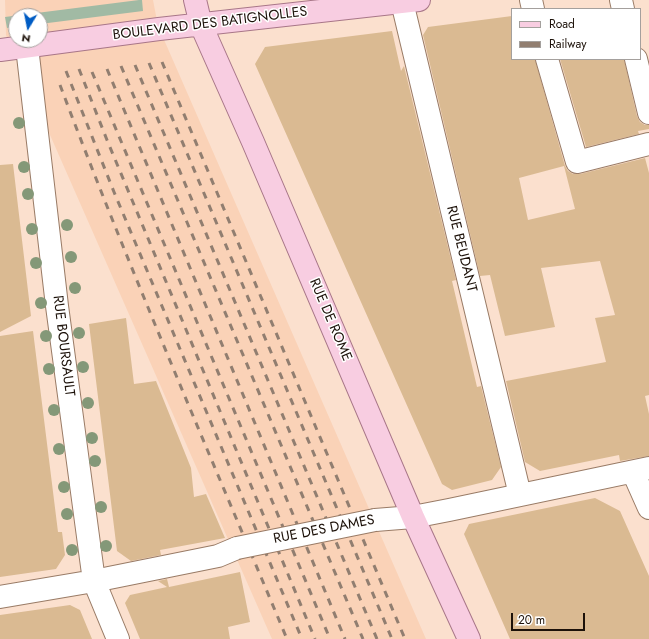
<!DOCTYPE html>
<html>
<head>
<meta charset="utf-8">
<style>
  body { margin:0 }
  #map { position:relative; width:649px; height:639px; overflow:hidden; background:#fbe0ce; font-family:Jost,sans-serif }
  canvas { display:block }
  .legend { position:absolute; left:511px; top:8px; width:130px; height:52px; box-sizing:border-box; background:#fff; border:1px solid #a4a09d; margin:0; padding:5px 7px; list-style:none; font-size:12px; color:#1c1109 }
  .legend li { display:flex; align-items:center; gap:8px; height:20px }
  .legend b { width:20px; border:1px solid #a4a09d }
  .north { position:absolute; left:8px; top:8px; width:40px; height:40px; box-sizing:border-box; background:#fff; border:1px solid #a4a09d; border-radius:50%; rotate:190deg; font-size:11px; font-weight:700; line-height:16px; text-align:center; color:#1c1109 }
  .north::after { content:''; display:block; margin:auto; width:14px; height:18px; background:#005cc4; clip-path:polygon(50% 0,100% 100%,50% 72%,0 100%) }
  .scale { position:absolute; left:511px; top:613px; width:74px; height:18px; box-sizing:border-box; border:2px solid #1c1109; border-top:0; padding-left:5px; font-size:12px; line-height:14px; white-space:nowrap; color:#1c1109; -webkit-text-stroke:3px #fff; paint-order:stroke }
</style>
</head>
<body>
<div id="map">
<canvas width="649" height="639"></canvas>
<ul class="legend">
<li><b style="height:5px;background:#f8cde1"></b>Road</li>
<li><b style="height:5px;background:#917e70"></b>Railway</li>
</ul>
<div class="north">N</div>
<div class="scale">20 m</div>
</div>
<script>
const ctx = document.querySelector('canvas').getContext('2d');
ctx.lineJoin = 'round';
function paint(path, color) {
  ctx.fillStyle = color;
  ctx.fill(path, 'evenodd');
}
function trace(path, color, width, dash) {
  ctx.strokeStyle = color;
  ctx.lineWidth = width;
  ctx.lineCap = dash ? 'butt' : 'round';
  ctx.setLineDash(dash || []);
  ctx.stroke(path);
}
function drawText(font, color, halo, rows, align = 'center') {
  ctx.font = font + ' Jost,sans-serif';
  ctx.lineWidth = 3;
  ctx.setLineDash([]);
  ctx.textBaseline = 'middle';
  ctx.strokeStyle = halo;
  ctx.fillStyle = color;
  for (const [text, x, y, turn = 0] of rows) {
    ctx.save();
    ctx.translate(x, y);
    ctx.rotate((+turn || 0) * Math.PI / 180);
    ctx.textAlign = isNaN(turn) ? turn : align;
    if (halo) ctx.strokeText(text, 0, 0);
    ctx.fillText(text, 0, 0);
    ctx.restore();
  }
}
paint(new Path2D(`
  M5,0H153L158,26L426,639H272L6,35ZM16,16H40V40H16Z`), '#fad2b7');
paint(new Path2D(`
  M139,0H142L143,11L40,24V16H16V27L7,28L5,17Z`), '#a1baa4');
paint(new Path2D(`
  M512,16V59H535L565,166L568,171L573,174H580L645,158L649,173V395L645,396L649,414V456L620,461L619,455L540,471L525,462L506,381L606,362L595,318L615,315L600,261L541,268L555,327L505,336L490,275L480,276L423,35L428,27ZM564,166L575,209L528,220L519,178Z
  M392,31L401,71L404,66L456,280L452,281L477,387L481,386L501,467L492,480L452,490L442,484L255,64L265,47Z
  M560,59H624L637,116L640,122L645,125H649V129L638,131L639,134L586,147Z
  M13,164L31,316L0,332V165Z
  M126,318L134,384L156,381L191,468L194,497L206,494L225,538L160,550L161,555L131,561L117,551L89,324Z
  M33,331L58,532H62L65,555L56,569L0,577V336Z
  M595,498L620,511L649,576V639H510L464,534L469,524Z
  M240,572L250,622L228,627L230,639H140L125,603L130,595L167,587L158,581L167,579L169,587Z
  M70,605L80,610L92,639H0V615Z`), '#daba92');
const minor = new Path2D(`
  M531,0L533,9
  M621,0L623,9
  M402,2L520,495
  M27,47L57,306L94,581L118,639
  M547,59L577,162L649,144
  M636,59L649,113
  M633,472L649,508
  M375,520L413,517L449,510L649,468
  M0,597L94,581L218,556L237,548`);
const major = new Path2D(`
  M195,0L201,25L253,142L413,517L469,639
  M0,50L159,29L419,0`);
trace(minor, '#997b66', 24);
trace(major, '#a87688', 24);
trace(minor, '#fff', 22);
trace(major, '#f8cde1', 22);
trace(new Path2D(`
  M162,62L405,639
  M149,63L392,639
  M135,65L377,639
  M121,66L363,639
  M79,69L107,140L315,639
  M107,69L345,639
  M66,71L114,192L302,639
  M92,72L330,639
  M60,85C130,271 210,455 287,639`), '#917e70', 3, [7, 7]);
const minorBridge = new Path2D(`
  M237,548L375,520`);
trace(minorBridge, '#997b66', 24, []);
trace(minorBridge, '#fff', 22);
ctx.fillStyle = '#849878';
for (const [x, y] of [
  [19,123],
  [24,167],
  [28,194],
  [67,225],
  [32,229],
  [71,257],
  [36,263],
  [75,288],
  [41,303],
  [79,333],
  [46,336],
  [83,367],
  [49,369],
  [88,403],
  [54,410],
  [92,438],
  [59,449],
  [95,461],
  [64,487],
  [101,507],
  [67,514],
  [106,546],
  [72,550]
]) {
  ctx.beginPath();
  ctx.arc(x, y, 6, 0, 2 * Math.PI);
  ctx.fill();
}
drawText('14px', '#1c1109', '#fff', [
  ["BOULEVARD DES BATIGNOLLES",210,24,-7],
  ["RUE BEUDANT",461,249,76],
  ["RUE DE ROME",330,320,67],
  ["RUE BOURSAULT",63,346,83],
  ["RUE DES DAMES",324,530,-11]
]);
</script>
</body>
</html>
